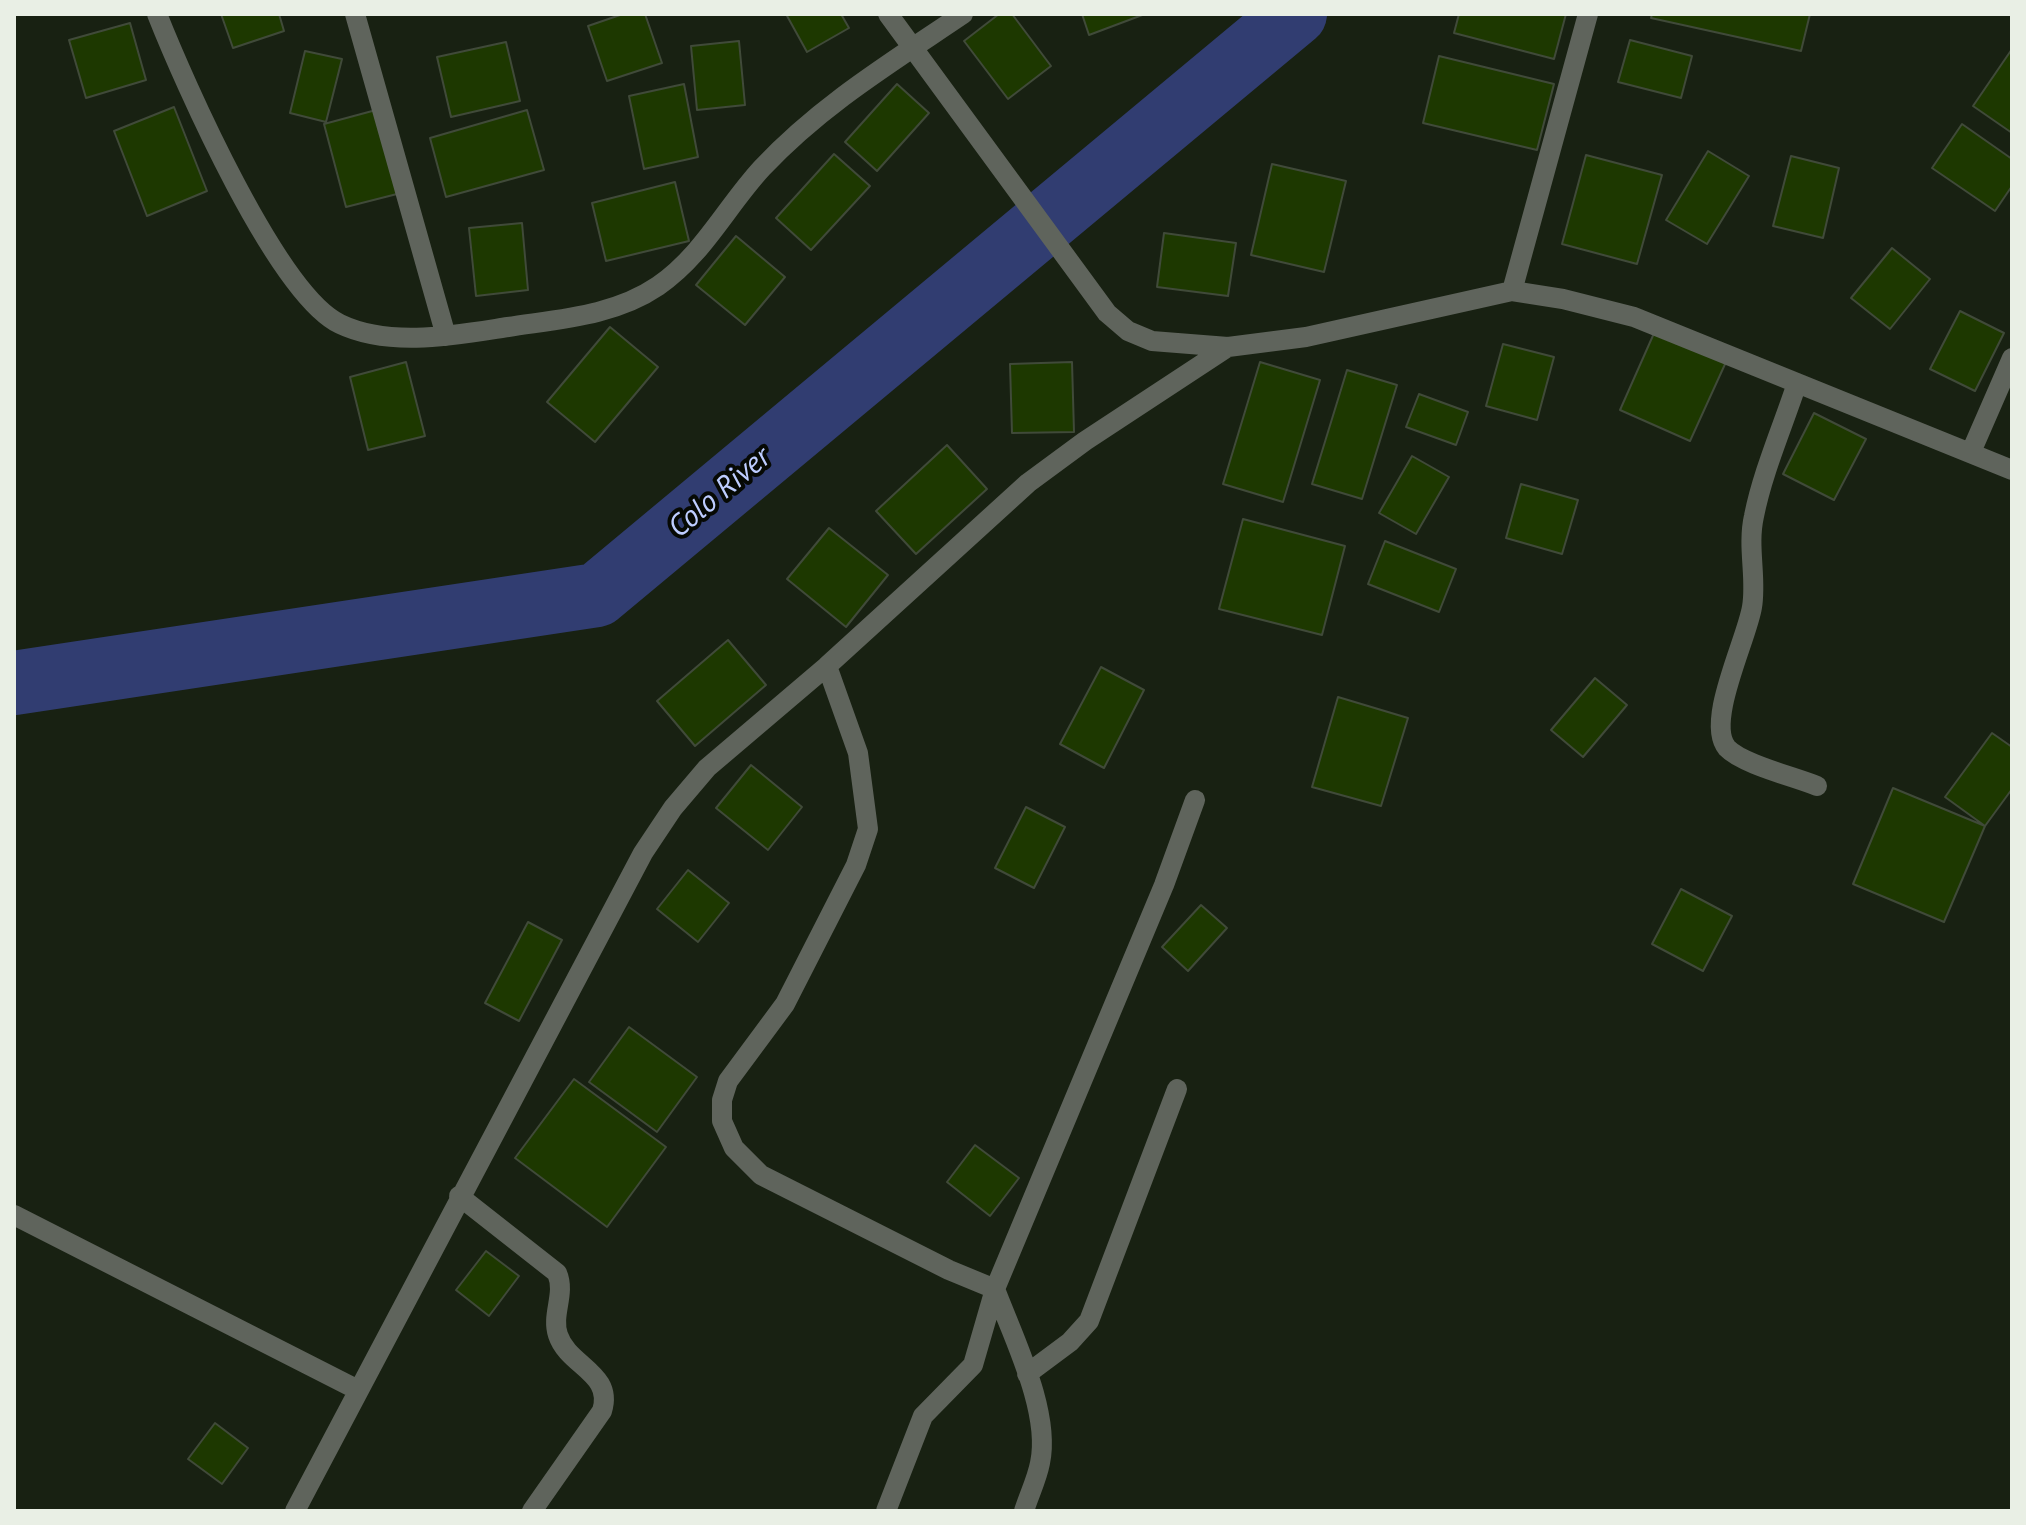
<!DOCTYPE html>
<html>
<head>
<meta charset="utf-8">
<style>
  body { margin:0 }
  #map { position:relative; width:2026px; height:1525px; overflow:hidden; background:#182112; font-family:"PT Sans",sans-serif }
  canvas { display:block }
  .frame { position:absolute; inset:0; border:16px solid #e9efe5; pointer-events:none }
</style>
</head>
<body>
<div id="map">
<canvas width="2026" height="1525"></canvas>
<div class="frame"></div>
</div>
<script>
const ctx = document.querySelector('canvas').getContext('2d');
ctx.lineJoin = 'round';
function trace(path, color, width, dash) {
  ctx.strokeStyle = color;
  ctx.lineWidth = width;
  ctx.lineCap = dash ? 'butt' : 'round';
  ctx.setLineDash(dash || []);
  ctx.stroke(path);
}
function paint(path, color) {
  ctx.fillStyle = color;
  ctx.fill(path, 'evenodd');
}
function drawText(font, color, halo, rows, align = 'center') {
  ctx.font = font + ' "PT Sans",sans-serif';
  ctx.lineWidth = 8;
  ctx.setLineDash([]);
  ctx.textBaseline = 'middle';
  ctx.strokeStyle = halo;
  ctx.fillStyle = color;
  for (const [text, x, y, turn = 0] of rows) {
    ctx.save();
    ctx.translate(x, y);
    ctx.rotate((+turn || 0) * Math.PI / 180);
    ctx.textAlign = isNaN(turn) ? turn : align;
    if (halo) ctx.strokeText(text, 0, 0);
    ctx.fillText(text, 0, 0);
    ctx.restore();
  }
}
trace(new Path2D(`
  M14,683L597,595L1295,14`), '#313d71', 64);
const building = new Path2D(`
  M221,14H279L284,31L233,48Z
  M623,14H645L662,63L607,81L588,26Z
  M786,14H841L849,28L807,52Z
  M999,14H1012L1051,66L1008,99L964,41Z
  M1082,14H1145L1089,35Z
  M1459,14H1566L1554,59L1454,33Z
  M1652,14H1810L1801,51L1651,18Z
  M130,23L146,80L86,98L69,40Z
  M1630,40L1692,56L1681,98L1618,82Z
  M739,41L745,105L697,110L691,46Z
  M506,42L520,101L451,117L437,57Z
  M2012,49V133L1973,106Z
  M305,51L342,59L326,122L290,113Z
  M1439,56L1554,84L1537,150L1423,123Z
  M684,84L698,157L644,169L629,96Z
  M897,84L929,113L877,171L845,142Z
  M174,107L207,191L147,216L114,131Z
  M376,110L397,194L346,207L324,124Z
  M527,110L544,170L446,197L430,138Z
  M1962,124L2012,159V186L1995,211L1932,168Z
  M1708,151L1749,176L1707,244L1666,220Z
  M834,154L870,186L811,250L776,218Z
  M1586,155L1662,175L1637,264L1562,244Z
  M1791,156L1839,168L1823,238L1773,226Z
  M1272,164L1346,181L1324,272L1251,255Z
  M675,182L689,241L606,261L592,203Z
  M522,223L528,290L476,296L469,228Z
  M1164,233L1236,243L1228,296L1157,287Z
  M736,236L785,277L745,325L696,285Z
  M1892,248L1930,279L1890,329L1851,298Z
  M1960,311L2004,333L1975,391L1930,369Z
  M610,327L658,367L595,442L547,402Z
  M1655,331L1726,362L1690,441L1620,410Z
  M1503,344L1554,357L1537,420L1486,406Z
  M406,362L425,436L368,450L350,377Z
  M1072,362L1074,432L1012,433L1010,364Z
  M1260,362L1320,380L1283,502L1223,484Z
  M1347,370L1397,385L1362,499L1312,484Z
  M1419,394L1468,412L1456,445L1406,427Z
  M1814,413L1866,439L1834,500L1783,474Z
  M947,445L987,489L916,554L876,511Z
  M1412,456L1449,477L1416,534L1379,513Z
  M1521,484L1578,500L1562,554L1506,538Z
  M1243,519L1345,546L1322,635L1219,609Z
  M829,528L888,575L846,627L787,579Z
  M1385,541L1456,569L1439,612L1368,584Z
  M728,640L766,685L695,746L657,701Z
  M1101,667L1144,690L1104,768L1060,744Z
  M1595,678L1627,705L1583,757L1551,730Z
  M1338,697L1408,718L1381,806L1312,787Z
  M1992,733L2012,747V789L1985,826L1945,797Z
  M751,765L802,807L768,850L716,808Z
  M1893,788L1985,826L1944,922L1853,884Z
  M1026,807L1065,827L1034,888L995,868Z
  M688,870L729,903L698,942L657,909Z
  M1681,889L1732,916L1703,971L1652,944Z
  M1201,905L1227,928L1188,971L1162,947Z
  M528,922L562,940L519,1021L485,1003Z
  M629,1027L697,1077L657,1132L589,1082Z
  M574,1079L666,1147L607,1227L515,1158Z
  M975,1145L1019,1178L990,1216L947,1182Z
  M486,1251L519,1276L489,1316L456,1290Z
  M215,1423L248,1448L222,1484L188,1459Z`);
paint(building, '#1d3800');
trace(building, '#404a39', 2);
trace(new Path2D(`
  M157,14C184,82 277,294 340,324C390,348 456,335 508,327C559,319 614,316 658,286C703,255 726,207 762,168C821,105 892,62 963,14
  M355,14L446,336
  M888,14L1107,313L1128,331L1152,341L1228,347L1306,337L1512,291L1563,299L1634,317L2012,470
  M1512,291L1588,14
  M1797,383C1783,426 1763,471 1754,516C1747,547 1757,578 1752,607C1747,639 1705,722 1727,748C1742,764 1795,777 1817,786
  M1971,452L2012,358
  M827,666L858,753L868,829L856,865L785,1004L728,1081L722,1100V1121L734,1148L761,1175L949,1270L995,1289C1013,1337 1051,1412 1040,1463C1037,1479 1029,1495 1024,1511
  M459,1196L557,1273C566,1294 551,1314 558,1335C568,1366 614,1373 602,1411L532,1511
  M14,1215L358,1390
  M1027,1374L1070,1342L1089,1321L1177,1089
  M295,1511L643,853L673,808L707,768L827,666L1028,483L1085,441L1228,347
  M886,1511L923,1416L973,1365L995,1289L1164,885L1195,800`), '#5f645c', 20);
drawText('italic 30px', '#becdff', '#060904', [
  ["Colo River",720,493,-40]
]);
</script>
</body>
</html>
